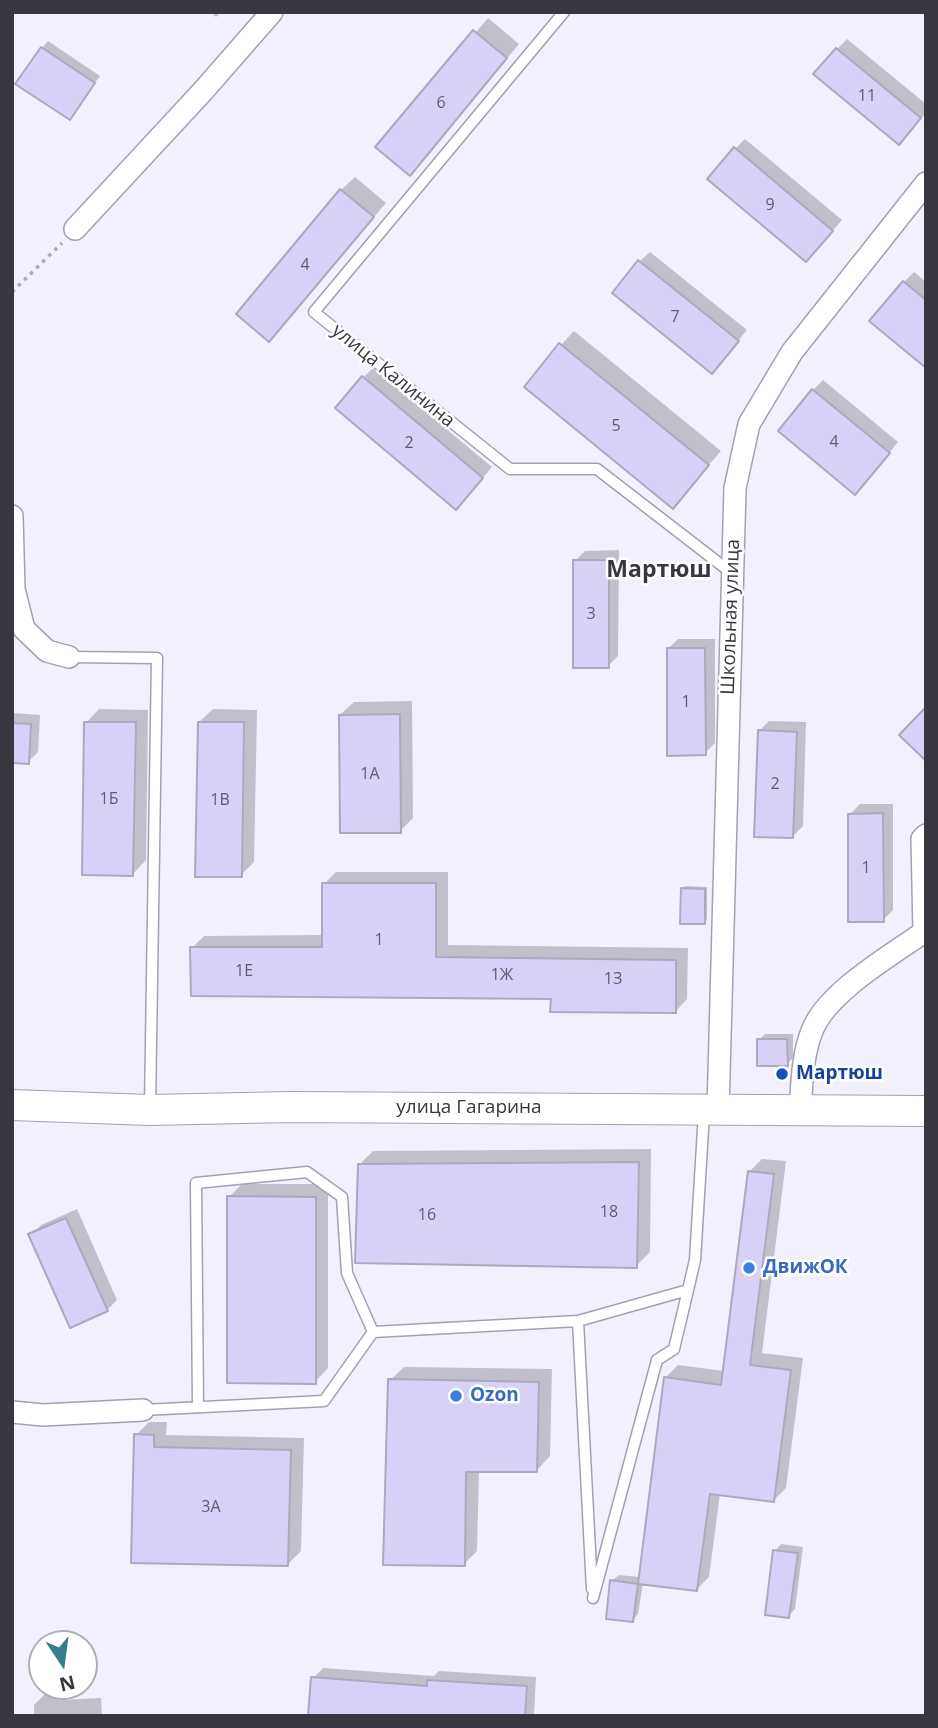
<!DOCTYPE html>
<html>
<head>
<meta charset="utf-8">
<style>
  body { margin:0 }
  #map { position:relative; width:938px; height:1728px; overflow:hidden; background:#f2f0fd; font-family:"Open Sans",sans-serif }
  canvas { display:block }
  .frame { position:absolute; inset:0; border:14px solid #38373f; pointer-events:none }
  .north { position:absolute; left:28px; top:1630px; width:70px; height:70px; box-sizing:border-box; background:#fff; border:2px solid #afafb2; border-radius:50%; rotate:167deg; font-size:19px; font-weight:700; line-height:28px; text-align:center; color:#38373f }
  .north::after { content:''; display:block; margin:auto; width:24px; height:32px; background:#377d8a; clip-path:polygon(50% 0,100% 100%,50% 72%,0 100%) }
</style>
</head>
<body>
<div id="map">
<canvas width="938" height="1728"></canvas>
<div class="frame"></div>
<div class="north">N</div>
</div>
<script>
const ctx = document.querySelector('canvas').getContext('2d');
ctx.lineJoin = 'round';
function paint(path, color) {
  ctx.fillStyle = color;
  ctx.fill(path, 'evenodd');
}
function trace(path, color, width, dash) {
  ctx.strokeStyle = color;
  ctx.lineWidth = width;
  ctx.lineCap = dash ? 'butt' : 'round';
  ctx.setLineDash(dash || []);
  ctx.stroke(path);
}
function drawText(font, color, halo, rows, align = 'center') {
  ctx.font = font + ' "Open Sans",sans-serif';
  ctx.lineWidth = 5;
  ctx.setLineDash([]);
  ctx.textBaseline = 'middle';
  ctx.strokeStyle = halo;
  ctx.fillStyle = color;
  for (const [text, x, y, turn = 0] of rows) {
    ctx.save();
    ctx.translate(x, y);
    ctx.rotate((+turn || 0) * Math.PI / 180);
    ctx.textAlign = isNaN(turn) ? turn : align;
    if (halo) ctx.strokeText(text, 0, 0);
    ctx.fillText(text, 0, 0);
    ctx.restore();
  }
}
paint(new Path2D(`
  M211,12H221L216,17Z
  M488,18L519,44L423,160L378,147Z
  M847,39L926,104V113L899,143L837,49Z
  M48,41L100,76L69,118L42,48Z
  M745,139L842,220L816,250L736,148Z
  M355,177L386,203L269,339L341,190Z
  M650,252L747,330L712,372L640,261Z
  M914,272L926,282V366L904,282Z
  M574,331L721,451L673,506L561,345Z
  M373,368L492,467L466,498L363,378Z
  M823,380L898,442L865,483L813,390Z
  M619,550L618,656L608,666L575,561L585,551Z
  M678,639H715V743L705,753L668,649Z
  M412,701L413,818L400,831L340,715L354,702Z
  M99,709L148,710L146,860L133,874L86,723Z
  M213,709L257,710L254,862L241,875L199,722Z
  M12,713L40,715L38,752L28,762H12Z
  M769,721L806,722L803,826L793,836L759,731Z
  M860,804H893V910L883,920L850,814Z
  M336,872H448V945L688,948L687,999L675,1012L192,948L204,936L324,935V884Z
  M685,886L707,887V920L704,923L682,889Z
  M765,1034H793V1058L787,1064L759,1040Z
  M651,1149L650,1252L636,1266L359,1165L373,1151Z
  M762,1159L786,1161L762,1353L803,1358L786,1488L773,1501L720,1494L709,1577L697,1589L643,1583L638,1614L632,1621L612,1581L619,1575L640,1577L665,1378L678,1365L724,1371L750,1171Z
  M242,1184H328V1368L315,1382L229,1197Z
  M77,1209L117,1300L107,1310L31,1235L41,1225Z
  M404,1367L552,1369L550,1456L537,1470H479L477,1551L464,1564L390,1380Z
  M149,1422H167L166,1435L304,1438L301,1551L287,1565L136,1435Z
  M781,1544L803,1547L795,1609L788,1616L775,1551Z
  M323,1668L434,1676L439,1671L536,1677L534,1714L532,1716H332L313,1678Z
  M59,1694V1700L101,1698L102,1716H34V1705L44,1695Z`), '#0003');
const building = new Path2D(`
  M473,30L507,58L410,176L375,147Z
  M41,47L95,83L70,120L15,84Z
  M836,48L921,118L899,145L813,74Z
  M734,147L833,231L806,262L707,179Z
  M340,189L374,217L269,342L236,314Z
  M638,260L739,341L712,374L612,293Z
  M903,281L926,300V368L869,321Z
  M559,343L709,465L673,509L524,387Z
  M362,376L483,478L456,510L335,408Z
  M812,389L890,453L855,495L778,431Z
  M573,560H609V668H573Z
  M667,648H705L706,755L667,756Z
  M926,707V761L899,735Z
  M400,714L401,833H340L339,715Z
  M84,722H136L133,876L82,875Z
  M198,722H244L242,877H195Z
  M12,723L31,724L29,764L12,763Z
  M758,730L797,732L793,838L754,837Z
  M883,813L884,922H848V814Z
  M322,883H436V957L676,960V1013L550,1012L551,999L191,996L190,947H322Z
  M681,888L705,889V924H680Z
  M757,1039H787L788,1066H757Z
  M639,1162L637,1268L355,1263L358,1164Z
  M748,1171L774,1174L750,1365L791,1370L774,1502L710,1494L697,1591L638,1584L664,1377L721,1385Z
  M227,1196L316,1197V1384L227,1383Z
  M66,1218L108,1311L70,1328L28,1234Z
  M388,1379L539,1382L537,1472H466L465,1566L383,1565Z
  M134,1434L154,1435V1447L291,1450L288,1566L131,1563Z
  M773,1550L798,1553L789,1618L765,1615Z
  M610,1580L638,1584L633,1622L606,1619Z
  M311,1677L427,1686V1680L527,1686L525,1716H308Z`);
paint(building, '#d8d1f7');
trace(building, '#aca8bd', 2);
const service = new Path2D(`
  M564,12L314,312L510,469H597L733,574
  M69,657L157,658L150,1107
  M578,1321L592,1589
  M198,1407L196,1183L307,1172L342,1197L347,1273L373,1332
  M143,1410L324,1401L373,1332L578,1321L688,1290L695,1260L704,1113
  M593,1598L657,1360L674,1349L688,1290`);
const minor = new Path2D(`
  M75,229L203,91L272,12
  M12,516L14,589L24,629L47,651L69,657
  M718,1110L735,488L749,424L792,352L926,183
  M800,1111C802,1084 802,1056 812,1031C826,993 890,956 924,932L922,839L926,835
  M12,1412L43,1415L143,1410`);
const secondary = new Path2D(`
  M12,1105L149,1110L291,1107L926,1111`);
trace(service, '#a3a0b4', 13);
trace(minor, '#a3a0b4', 24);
trace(secondary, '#a3a0b4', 32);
trace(new Path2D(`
  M12,292L62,243`), '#abaab5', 3.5, [3.5, 5]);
trace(service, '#fff', 10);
trace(minor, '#fff', 21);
trace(secondary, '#fff', 30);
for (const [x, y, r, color] of [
  [782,1074,7,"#1a4fb4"],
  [749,1268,7,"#3f7fe0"],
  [456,1396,7,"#3f7fe0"]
]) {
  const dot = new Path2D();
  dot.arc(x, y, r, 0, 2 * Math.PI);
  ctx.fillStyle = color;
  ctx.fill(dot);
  trace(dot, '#fff', 2.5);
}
drawText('16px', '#605e6d', null, [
  ["11",867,96],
  ["6",441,103],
  ["9",770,205],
  ["4",305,265],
  ["7",675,317],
  ["5",616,426],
  ["4",834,442],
  ["2",409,443],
  ["3",591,614],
  ["1",686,702],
  ["1А",370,774],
  ["2",775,784],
  ["1Б",109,799],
  ["1В",220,800],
  ["1",866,868],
  ["1",379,940],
  ["1Е",244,971],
  ["1Ж",502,975],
  ["1З",613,979],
  ["18",609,1212],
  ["16",427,1215],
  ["3А",211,1507]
]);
drawText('19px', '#38373f', '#fff', [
  ["улица Калинина",393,376,39],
  ["Школьная улица",731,617,-88],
  ["улица Гагарина",469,1108]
]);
drawText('bold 19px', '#164399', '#fff', [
  ["Мартюш",796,1074]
], 'left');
drawText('bold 19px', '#366cbe', '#fff', [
  ["ДвижОК",763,1268],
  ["Ozon",470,1396]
], 'left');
drawText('bold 23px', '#38373f', '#fff', [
  ["Мартюш",659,570]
]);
</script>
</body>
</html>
